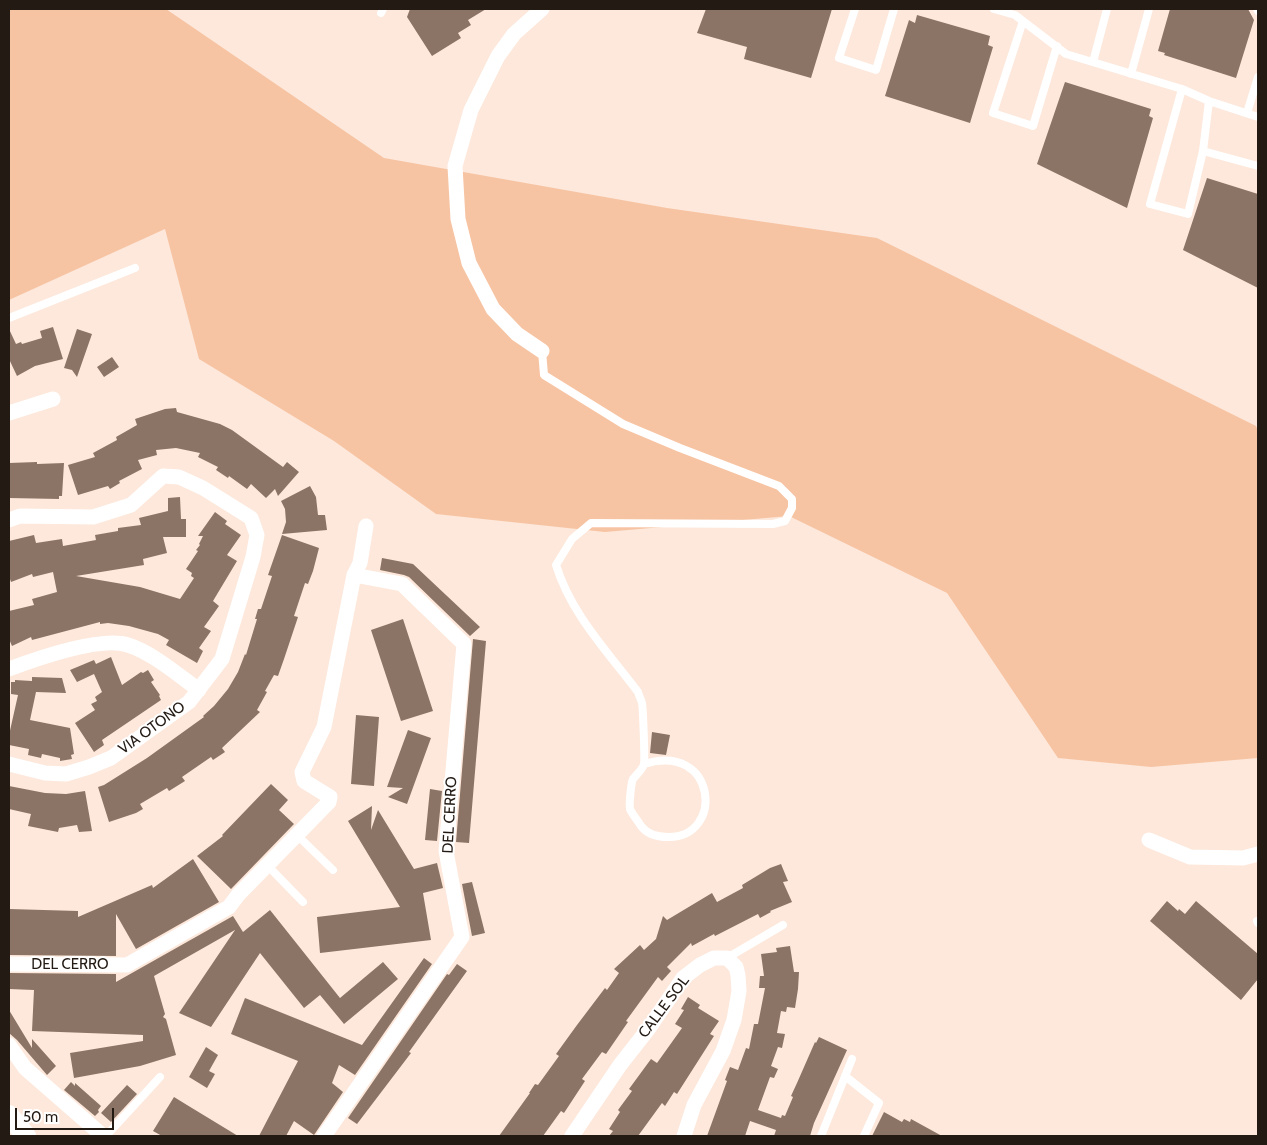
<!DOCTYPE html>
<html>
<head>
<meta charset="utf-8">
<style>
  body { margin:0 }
  #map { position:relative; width:1267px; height:1145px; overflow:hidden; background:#fde8db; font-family:Cabin,sans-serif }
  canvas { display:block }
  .frame { position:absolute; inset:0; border:10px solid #231a14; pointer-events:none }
  .scale { position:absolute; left:15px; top:1108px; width:99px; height:22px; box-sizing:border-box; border:2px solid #231a14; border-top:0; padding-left:6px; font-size:15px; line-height:18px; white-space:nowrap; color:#231a14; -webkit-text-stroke:4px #fff; paint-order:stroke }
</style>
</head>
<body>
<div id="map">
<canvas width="1267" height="1145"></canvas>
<div class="frame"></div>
<div class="scale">50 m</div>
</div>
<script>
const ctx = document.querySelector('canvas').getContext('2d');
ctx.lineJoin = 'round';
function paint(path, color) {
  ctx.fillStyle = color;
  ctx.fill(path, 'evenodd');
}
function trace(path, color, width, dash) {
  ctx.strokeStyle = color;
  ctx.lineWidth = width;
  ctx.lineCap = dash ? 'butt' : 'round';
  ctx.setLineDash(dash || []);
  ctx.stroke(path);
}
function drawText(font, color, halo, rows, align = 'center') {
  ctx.font = font + ' Cabin,sans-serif';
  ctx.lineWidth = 4;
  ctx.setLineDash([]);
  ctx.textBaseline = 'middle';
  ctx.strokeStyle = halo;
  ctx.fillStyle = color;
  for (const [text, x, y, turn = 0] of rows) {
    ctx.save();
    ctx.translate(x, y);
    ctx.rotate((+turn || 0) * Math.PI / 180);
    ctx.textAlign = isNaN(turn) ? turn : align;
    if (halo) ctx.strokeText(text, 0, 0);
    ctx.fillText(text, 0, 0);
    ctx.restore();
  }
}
paint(new Path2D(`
  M9,9H166L384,158L667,208L877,238L1256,426L1258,431V758L1151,767L1058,758L947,593L789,516L605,532L436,514L334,441L199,359L165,229L9,300Z`), '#f7c4a3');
paint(new Path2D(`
  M410,9H486L468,20L471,25L458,33L461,38L432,56L407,17Z
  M706,9H832L811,78L744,59L747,47L697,33Z
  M1170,9H1248L1254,20L1236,78L1164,55L1165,53L1158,51Z
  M917,15L990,36L988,45L993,47L970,123L885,96L909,20L915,23Z
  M1065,82L1151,109L1149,116L1153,118L1127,208L1037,164Z
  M1207,178L1258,194V288L1183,250Z
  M53,327L63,359L35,366L17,376L9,359V329L16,344L21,342L22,344L42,338L40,331Z
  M77,329L92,334L77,377L72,370L64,368Z
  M112,357L119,367L104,377L97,367Z
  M176,408L177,412L220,424L232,430L283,467L287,462L299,472L278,496L275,489L266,498L251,484L247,489L229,476L228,478L216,470L218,467L198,457L200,453L176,448L156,450L157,455L138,460L142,469L119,481L120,483L110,489L108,486L78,495L68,465L95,457L93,453L117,440L116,437L137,425L135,419L165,409Z
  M37,462V464L64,463L62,496H59V499L9,498V463Z
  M310,486L316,497L318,515H325L327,530L282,534L286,522L285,509L281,501Z
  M180,497L181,519H186V537H163L167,553L143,559L144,565L76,576L140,587L180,599L194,578L191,576L192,573L186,569L198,551L196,550L200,545L199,544L203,536H198L215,512L227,521L225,524L241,535L227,555L237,561L213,601L219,606L204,627L211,631L199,648L203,651L197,663L166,645L169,640L158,634L129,626L108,623L100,624V622L32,640L31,637L12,646L9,639V611L34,605L32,599L57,592L53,572L33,577L32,574L11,582L9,576V541L34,535L36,543L62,539L63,546L96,540L95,535L118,531V528L141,525L139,518L168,511V498Z
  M282,535L319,548L313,571L308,584L305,583L294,616L298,617L284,659L278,676L274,675L265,691L267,692L257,710L260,712L222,748L225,752L213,760L211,757L182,777L185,781L169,791L167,788L140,804L143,809L136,813L109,822L98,787L104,785L147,758L204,717L203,716L214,706L228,689L238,672L245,654L246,655L257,619H255L258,609H261L272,576L268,575Z
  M382,558L413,564L480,627L470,636L409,577L404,575L380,570Z
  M403,619L433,711L401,721L371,630Z
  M473,639L486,641L469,843L456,842Z
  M111,657L122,685L141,672L143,673L148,670L154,680L151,682L160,695L159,696L161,700L102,740L104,745L94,752L75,723L95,710L91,704L97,701L95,697L102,692L94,674L77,682L70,670L94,660L96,664Z
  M32,677L62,678L66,693L36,692L30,720L70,728L74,754L71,755L72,759L60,761V758L42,754L41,758L28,755L29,749L9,745V735L18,695L11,694V682H15V680L32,681Z
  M356,715L379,717L374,786L351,784Z
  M408,730L431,738L407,804L388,797L403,788L387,787Z
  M652,732L670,735L666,755L650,753Z
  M271,784L288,800L279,810L294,824L231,889L197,856L223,836L222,835Z
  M9,786L45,793L66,794L85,791L92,831L79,832L77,825L59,828L58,832L28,826L31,814L9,809Z
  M430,789L442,791L437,841L425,840Z
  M372,806L371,830L378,810L414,869L437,863L443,888L423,893L431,940L320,953L317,917L400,907L348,821Z
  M193,859L219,902L136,949L116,914V956L9,955V909L78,911V917L152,885L153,888Z
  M781,864L788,881L783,882L792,902L770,911L771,912L760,918L758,914L715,936L714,934L692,946L691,943L667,967L671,971L662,981L658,977L626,1021L628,1022L606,1054L602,1052L582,1079L585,1081L564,1113L561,1111L543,1136H499L530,1093H529L535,1084L538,1085L559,1056L556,1054L577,1025L605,988L607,990L619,973L614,969L640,945L644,950L656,939L663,916L667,920L712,893L717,902L743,888L742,885L770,868Z
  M472,882L485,933L472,936L462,884Z
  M1167,901L1178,911L1179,909L1185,914L1196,901L1258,954V979L1241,1000L1150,921Z
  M270,910L340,998L383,962L398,979L344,1024L320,995L304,1008L260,953L211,1027L179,1013L235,930L154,976L165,1014L163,1017L166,1019L176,1055L140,1066L74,1078L70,1053L143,1041V1035L32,1031L34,990L9,989L10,973L116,974V982L233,916L243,932Z
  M790,946L794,972H799L798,989L795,1008L787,1007L786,1012L781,1011L777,1033L785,1034L782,1048L778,1047L771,1066L778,1069L774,1078L770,1077L758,1110L781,1118L782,1115L785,1116L793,1097L791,1096L797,1083L815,1042L816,1043L819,1037L847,1050L814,1123L810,1136H774L776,1130L750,1121L745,1136H707L727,1081L725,1080L730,1067L738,1070L746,1048L749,1049L754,1024H758L765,988H759L760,976H764L761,954L777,952L776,948Z
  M424,958L432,964L355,1075L339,1065L332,1083L343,1092L314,1135L294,1121L286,1136H259L298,1061L231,1034L245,998L362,1045Z
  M457,964L467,971L409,1052L411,1053L357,1124L348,1118L447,974L449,975Z
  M688,997L700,1005L698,1008L719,1021L710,1034L714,1036L677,1094L674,1092L665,1106L662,1103L638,1136H609L613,1131L609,1129L620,1112L618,1110L632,1091L629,1089L651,1059L657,1063L682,1028L675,1024L684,1010L681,1009Z
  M9,1010L32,1048V1039L56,1066L47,1075L17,1040L9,1033Z
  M206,1047L218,1055L209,1071L215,1074L207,1088L189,1077Z
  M71,1082L75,1086V1083L101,1106L98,1110L99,1112L95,1116L64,1090Z
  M127,1085L137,1094L111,1122L101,1113Z
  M174,1097L187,1105L238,1136H162L153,1131Z
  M884,1112L902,1122L904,1119L910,1122L911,1119L942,1136H872Z`), '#8b7465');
trace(new Path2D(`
  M855,9L839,58L876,70L894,9
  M994,9L1015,15L1066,54L1182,89L1209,101L1258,117
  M1257,9L1258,11
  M381,13L383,9
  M1023,21L993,113L1033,126L1057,46
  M1093,62L1107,9
  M1131,74L1149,9
  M1182,89L1150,204L1188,214L1203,151
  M1209,101L1203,151L1258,166
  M1247,113L1258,77
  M9,318L135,268
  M542,351L544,375L623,424L680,448L779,486L792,499V508L785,521L773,524L591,523L572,539L556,565C571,614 608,652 638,692C639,696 641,699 642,703C643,708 645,760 644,764C643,769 636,775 633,779C631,783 629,805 630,809C632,814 638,821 641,826C647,834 658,837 668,837C725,838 717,741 644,764
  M297,835L333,870
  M267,865L303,902
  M1257,921L1258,923
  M727,958L783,925
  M845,1076L879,1103L864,1136
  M106,1136L160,1077
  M821,1136L852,1059`), '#fff', 8);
trace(new Path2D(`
  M542,351L517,334L493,309L469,263L458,219L455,166L471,110L498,56L514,34L542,9
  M9,413L53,399
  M9,520L20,516L93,517L131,505L163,476L179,477L203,488L251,518L257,535L253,557L222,659L189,702L111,758L89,767L66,774L45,773L9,764
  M9,669C36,659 100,636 128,645C153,653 178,675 199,690
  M1149,840L1190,857L1243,858L1258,854
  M9,964L127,965L229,907L238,895L329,802L330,797L304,781L302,772L324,727L354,575L360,563L366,526
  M9,1045L25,1068L103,1136
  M324,1136L462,937L446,851L464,644L402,584L354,575
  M572,1136L620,1065L649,1028L683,978L700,965L714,958H727L736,967L738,975L739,991L734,1020L723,1051L694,1105L684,1136`), '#fff', 15);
trace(new Path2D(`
  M9,1115L26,1136`), '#fff', 20);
drawText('15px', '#231a14', '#fff', [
  ["VIA OTONO",152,728,-36],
  ["DEL CERRO",450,815,-87],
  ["DEL CERRO",70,965],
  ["CALLE SOL",664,1007,-53]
]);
</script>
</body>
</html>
